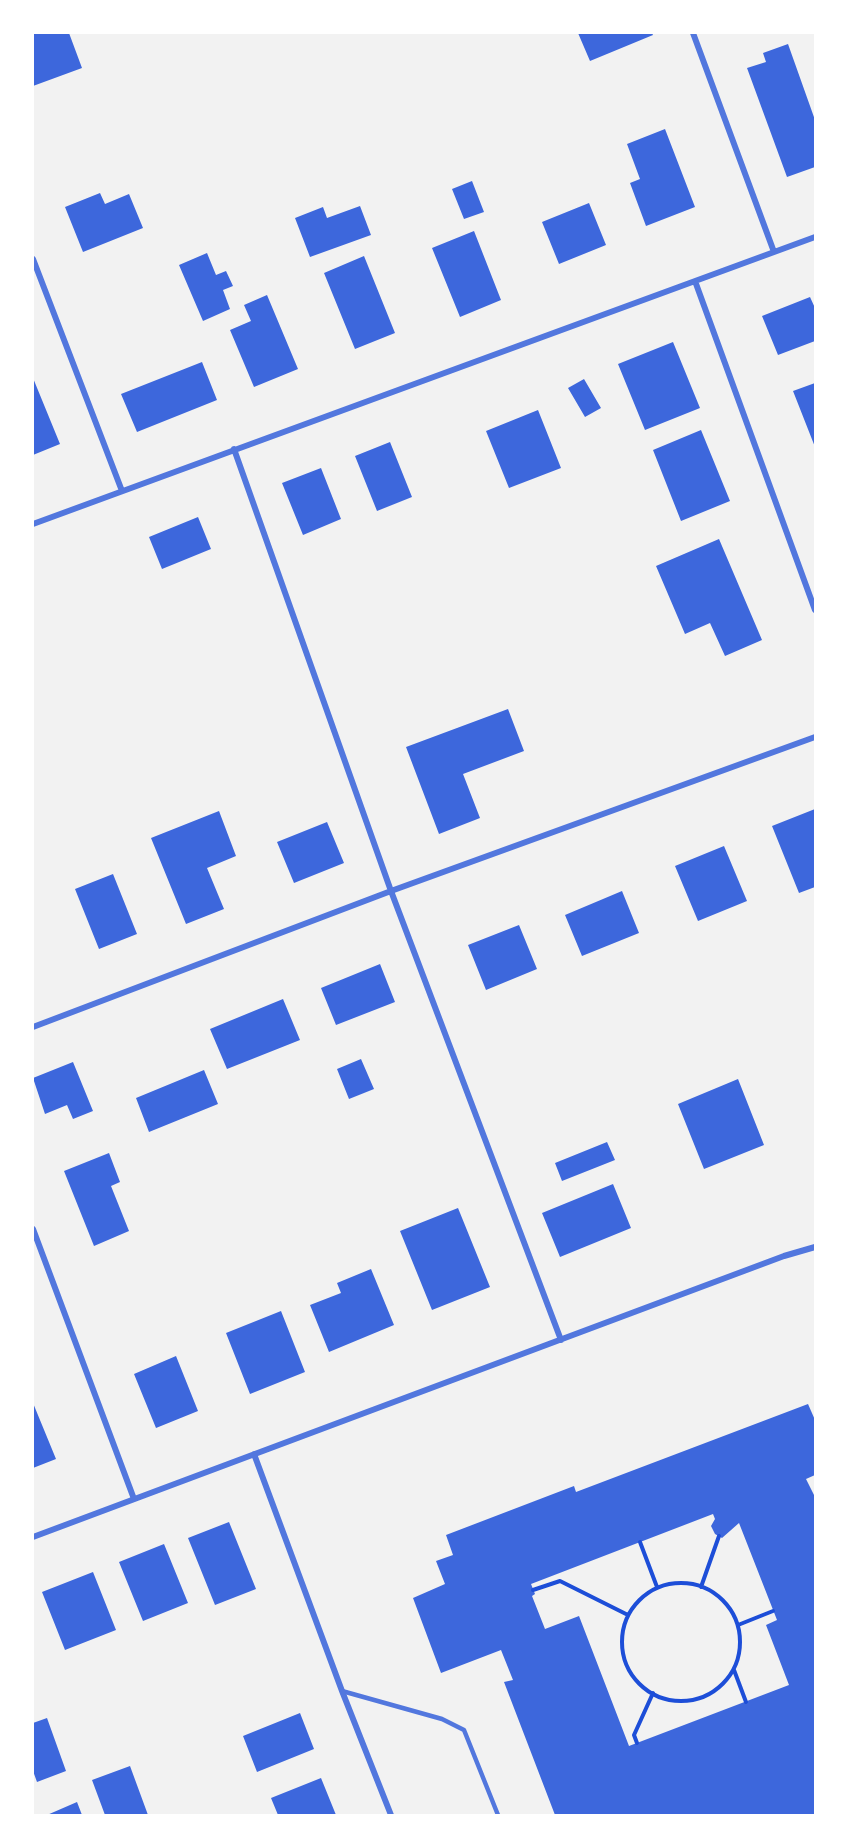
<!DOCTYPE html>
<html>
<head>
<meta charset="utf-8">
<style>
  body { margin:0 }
  #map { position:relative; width:848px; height:1848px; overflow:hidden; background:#f2f2f2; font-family:"Space Grotesk",sans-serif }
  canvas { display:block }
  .frame { position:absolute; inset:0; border:34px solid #fff; pointer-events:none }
</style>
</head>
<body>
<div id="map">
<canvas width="848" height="1848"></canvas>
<div class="frame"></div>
</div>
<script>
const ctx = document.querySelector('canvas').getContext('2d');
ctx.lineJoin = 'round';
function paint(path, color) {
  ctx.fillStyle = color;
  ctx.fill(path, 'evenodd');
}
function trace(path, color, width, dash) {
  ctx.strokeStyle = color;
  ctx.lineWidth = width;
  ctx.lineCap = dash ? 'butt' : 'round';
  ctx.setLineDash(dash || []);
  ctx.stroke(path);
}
paint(new Path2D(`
  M33,33H69L82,68L33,86Z
  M578,33H652L653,35L590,61Z
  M788,44L815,120V167L787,177L747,68L766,62L763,53Z
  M665,129L695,207L646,226L630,183L640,179L627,144Z
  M472,181L484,212L464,219L452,189Z
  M100,193L105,204L129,194L143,228L83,252L65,207Z
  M589,203L606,245L559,264L542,222Z
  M360,206L371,235L310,257L295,218L323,207L327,218Z
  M474,231L501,300L460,317L432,248Z
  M207,253L216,275L226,271L233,286L223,290L230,309L203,321L179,265Z
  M364,256L395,333L355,349L324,273Z
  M267,295L298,369L254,387L230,330L251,321L244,305Z
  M810,297L815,308V341L778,355L762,316Z
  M673,342L700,408L645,430L618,364Z
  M202,362L217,400L137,432L121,394Z
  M33,378L60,444L33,455Z
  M584,379L601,408L585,417L568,388Z
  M815,383V447L793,391Z
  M538,410L561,468L509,488L486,431Z
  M701,430L730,501L681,521L653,450Z
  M390,442L412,497L377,511L355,456Z
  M321,468L341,519L303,535L282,483Z
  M198,517L211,549L162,569L149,537Z
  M719,539L762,640L725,656L710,623L685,634L656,566Z
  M508,709L524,751L463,774L480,818L439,834L406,747Z
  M815,809V887L799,893L772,826Z
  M219,811L236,856L207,868L224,909L186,924L151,838Z
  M327,822L344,863L294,883L277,842Z
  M724,846L747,901L698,921L675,866Z
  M113,874L137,934L99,949L75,889Z
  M622,891L639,933L582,956L565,915Z
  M519,925L537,969L486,990L468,945Z
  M380,964L395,1002L336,1025L321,988Z
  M283,999L300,1040L227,1069L210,1029Z
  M361,1059L374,1089L349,1099L337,1069Z
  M73,1062L93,1111L73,1119L67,1105L45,1114L33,1078Z
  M204,1070L218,1104L149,1132L136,1098Z
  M738,1079L764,1145L704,1169L678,1104Z
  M607,1142L615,1160L562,1181L555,1163Z
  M109,1153L120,1182L111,1186L129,1231L94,1246L64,1171Z
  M613,1184L631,1228L560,1257L542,1213Z
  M458,1208L490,1287L432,1310L400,1231Z
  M371,1269L394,1325L329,1352L310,1305L341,1293L337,1283Z
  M281,1311L305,1372L250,1394L226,1333Z
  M176,1356L198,1411L156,1428L134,1374Z
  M33,1403L56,1459L33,1468Z
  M808,1404L815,1420V1475L806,1479L815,1497V1815H555L504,1682L513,1680L501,1650L441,1673L413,1598L445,1584L436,1561L453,1555L446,1535L574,1486L576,1492ZM713,1514L715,1519L711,1526L715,1534L722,1538L739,1523L777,1620L766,1625L789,1685L629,1746L579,1616L545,1629L532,1596L535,1594L531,1584Z
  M229,1522L256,1589L215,1605L188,1538Z
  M164,1544L188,1603L143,1621L119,1562Z
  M93,1572L116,1630L65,1650L42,1592Z
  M300,1713L314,1749L257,1772L243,1736Z
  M47,1718L66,1771L37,1782L33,1771V1723Z
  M130,1766L148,1815H105L92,1780Z
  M321,1778L336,1815H278L271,1798Z
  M77,1802L82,1815H47Z`), '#3d67dc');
trace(new Path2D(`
  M640,1542L657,1587
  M622 1642a59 59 0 1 1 118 0a59 59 0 1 1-118 0Z
  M701,1587L719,1536
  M533,1590L560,1581L628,1615
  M738,1625L773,1611
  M734,1670L746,1702
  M637,1743L634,1735L653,1693`), '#1d4ed8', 4);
trace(new Path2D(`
  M342,1691L442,1719L464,1730L498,1815`), '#5277de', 4.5);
trace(new Path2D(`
  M693,33L774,252
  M33,259L122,491
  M695,281L815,610
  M234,449L391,891L561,1340
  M33,524L815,237
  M33,1027L391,891L815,737
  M33,1229L134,1499
  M254,1454L342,1691L391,1815
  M33,1537L784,1256L815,1247`), '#5277de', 6);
</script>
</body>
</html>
